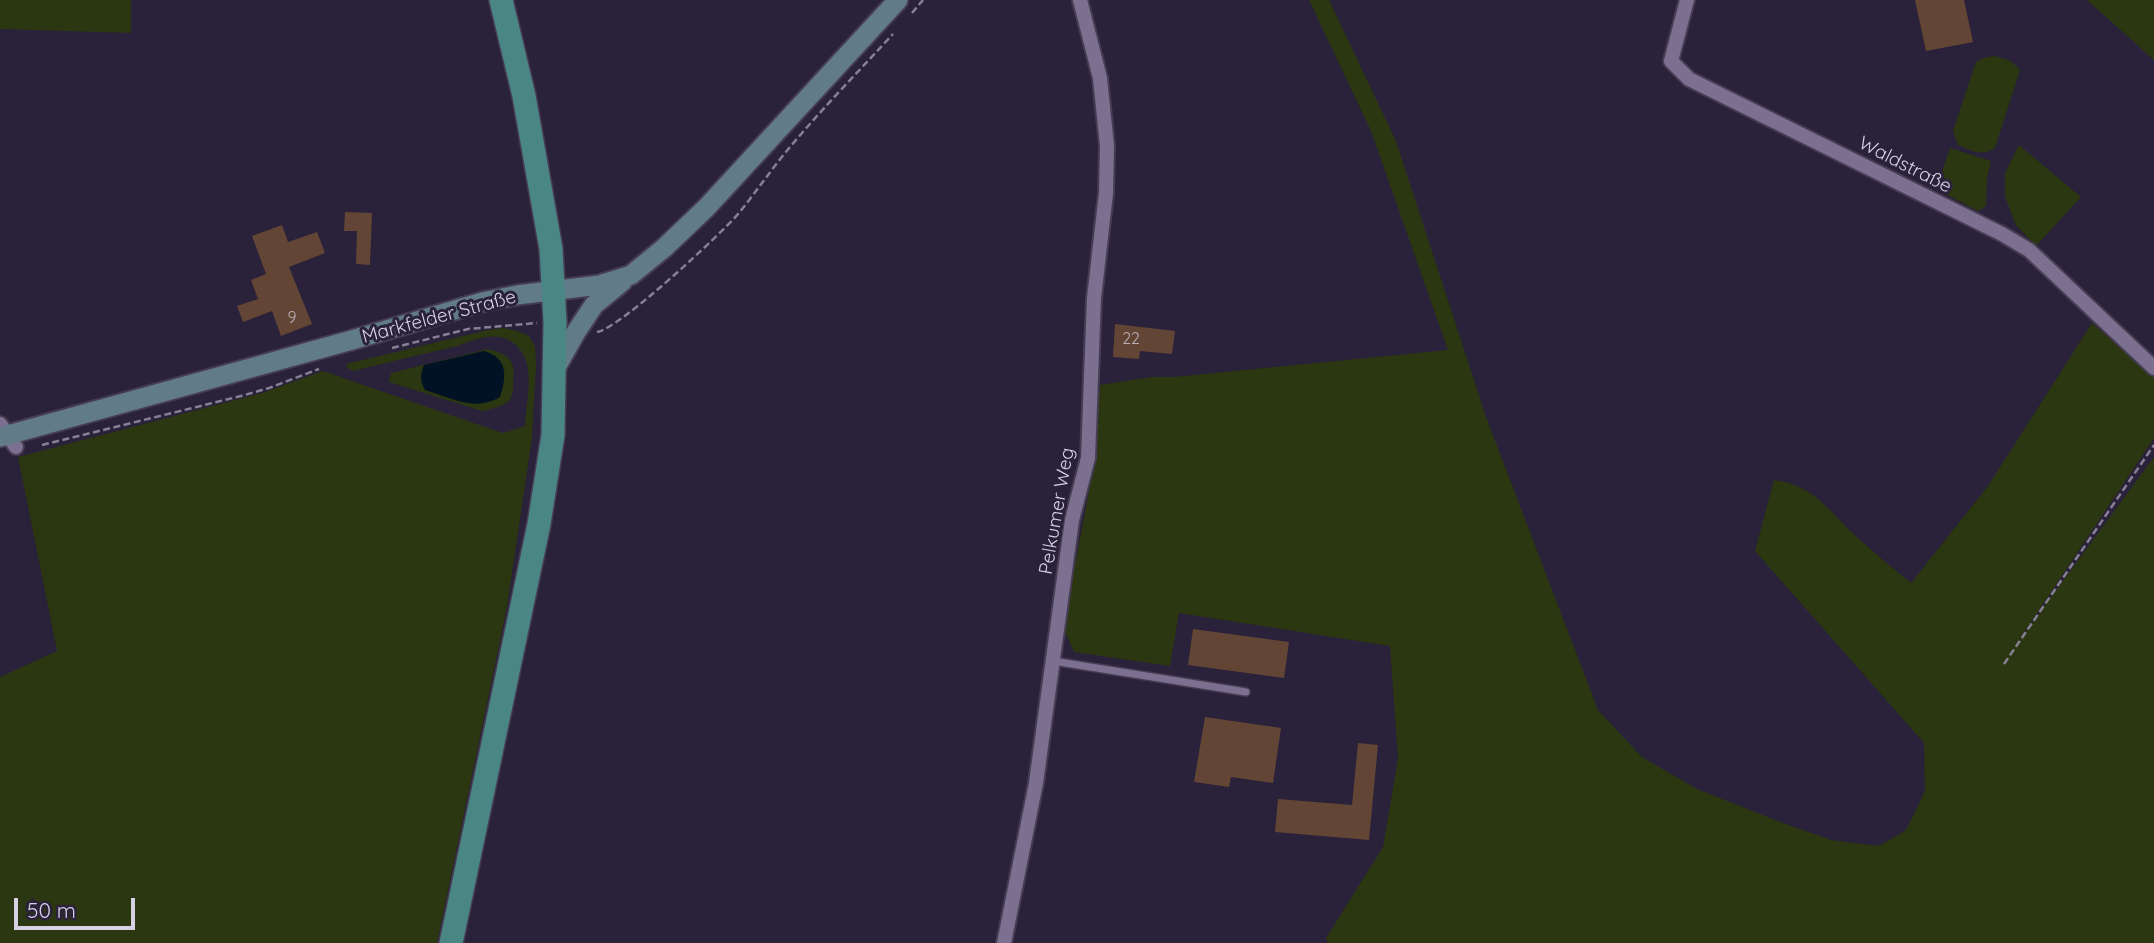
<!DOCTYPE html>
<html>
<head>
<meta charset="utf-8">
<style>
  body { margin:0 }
  #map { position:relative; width:2154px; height:943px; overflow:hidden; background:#2a213a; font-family:Quicksand,sans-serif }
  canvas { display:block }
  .scale { position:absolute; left:14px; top:898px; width:121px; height:32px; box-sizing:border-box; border:4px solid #d7d2e3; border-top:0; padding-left:9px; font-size:21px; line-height:24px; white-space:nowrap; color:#d7d2e3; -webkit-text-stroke:5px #2a213a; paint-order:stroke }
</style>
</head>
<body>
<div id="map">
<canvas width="2154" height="943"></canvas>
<div class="scale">50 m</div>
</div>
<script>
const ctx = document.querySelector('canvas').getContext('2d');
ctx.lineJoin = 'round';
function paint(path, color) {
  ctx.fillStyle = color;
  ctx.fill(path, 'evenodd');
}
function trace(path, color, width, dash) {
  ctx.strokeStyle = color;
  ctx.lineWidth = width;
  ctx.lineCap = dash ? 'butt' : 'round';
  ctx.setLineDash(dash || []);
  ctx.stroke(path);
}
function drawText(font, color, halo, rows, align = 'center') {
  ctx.font = font + ' Quicksand,sans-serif';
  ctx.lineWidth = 6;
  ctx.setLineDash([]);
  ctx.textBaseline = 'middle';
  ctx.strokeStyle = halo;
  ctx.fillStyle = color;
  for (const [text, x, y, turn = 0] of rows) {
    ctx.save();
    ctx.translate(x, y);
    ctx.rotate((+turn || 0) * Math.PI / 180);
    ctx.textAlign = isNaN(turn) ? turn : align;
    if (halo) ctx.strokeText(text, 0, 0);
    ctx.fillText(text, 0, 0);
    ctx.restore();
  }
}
paint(new Path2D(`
  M0,0H131V33L0,29Z
  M1309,0H1329L1396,141L1486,417L1598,710L1642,757L1697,789L1783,823L1831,840L1879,846L1906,830L1925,791L1924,743L1755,551L1774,480C1815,485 1828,511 1857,537C1874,553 1893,568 1911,583L1988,486L2092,323L2154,377V438L2015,646L2154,457V943H1328L1326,938L1383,847L1398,758L1390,646L1179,613L1170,666L1074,652L1063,627L1088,497L1094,459L1100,385L1152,377H1174L1448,350L1371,131Z
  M2087,0H2154V60Z
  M1993,56C2005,58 2012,60 2020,70L1995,148C1981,157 1972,151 1958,145L1953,131L1976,62L1984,58Z
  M2019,145L2081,197L2036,246L2016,225L2005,197V173Z
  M1950,148L1991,161L1987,179L1986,206L1978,211L1936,189Z
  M504,328L517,331L529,336L535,346L536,365L532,437L507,607L437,943H0V677L57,651L18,457L262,393L323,371L503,433L525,426C526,408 532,378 526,361C522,349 512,339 500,337C483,334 468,343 453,347C419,355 386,363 353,371L348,368L346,364L488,330Z
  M488,349C511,355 516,361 513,385C513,390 513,396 509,401C502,407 491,409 482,411L389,382L391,373Z`), '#2a3711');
paint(new Path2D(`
  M484,351C508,358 507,376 500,397C474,412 452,398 425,390C420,381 420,375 424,365Z`), '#001223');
paint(new Path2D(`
  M1915,0H1964L1973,42L1926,51Z
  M345,212L372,213L370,265L356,264L357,231H344Z
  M282,225L288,242L317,232L325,253L289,267L312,324L281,336L272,311L243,322L237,306L258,299L251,280L266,274L252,236Z
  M1115,324L1175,331L1172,354L1140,351L1139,359L1113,357Z
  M1193,629L1289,642L1284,678L1188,665Z
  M1205,717L1281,728L1273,783L1231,777L1229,787L1194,782Z
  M1358,743L1378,745L1369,840L1275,832L1278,799L1352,805Z`), '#634535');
const lane = new Path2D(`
  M1053,661L1246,692`);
const street = new Path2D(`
  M1687,0L1671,61L1689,79L2002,234L2029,250L2154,368
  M0,424L16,447
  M1004,943L1036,783L1072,520L1088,458L1094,298L1106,193L1107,146L1100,78L1080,0`);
const secondary = new Path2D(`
  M554,371L576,332L594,305L622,282
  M0,437L352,340L482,302L517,295L599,285L631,275L664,248L706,208L898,0`);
const primary = new Path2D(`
  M451,943L539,524L553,435L555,322L551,249L524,96L501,0`);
trace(lane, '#463d53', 10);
trace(street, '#463d53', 18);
trace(secondary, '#463d53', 23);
trace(primary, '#463d53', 26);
trace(new Path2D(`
  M912,13L923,0
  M597,332C619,329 721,234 739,213C755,193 769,173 785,153C819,112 857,73 893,34
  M392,348L468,329L537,323
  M42,445L241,396L269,388L319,369
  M2004,664L2154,445`), '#878095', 2.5, [7, 3.5]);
trace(lane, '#7b708f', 7);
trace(street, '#7b708f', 14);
trace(secondary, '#627b89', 19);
trace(primary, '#498684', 23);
drawText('16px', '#baafb8', null, [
  ["9",292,318],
  ["22",1131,339]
]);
drawText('19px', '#d7d2e3', '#2a213a', [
  ["Waldstraße",1905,165,27],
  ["Markfelder Straße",439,317,-15],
  ["Pelkumer Weg",1057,511,-80]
]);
</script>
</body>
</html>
